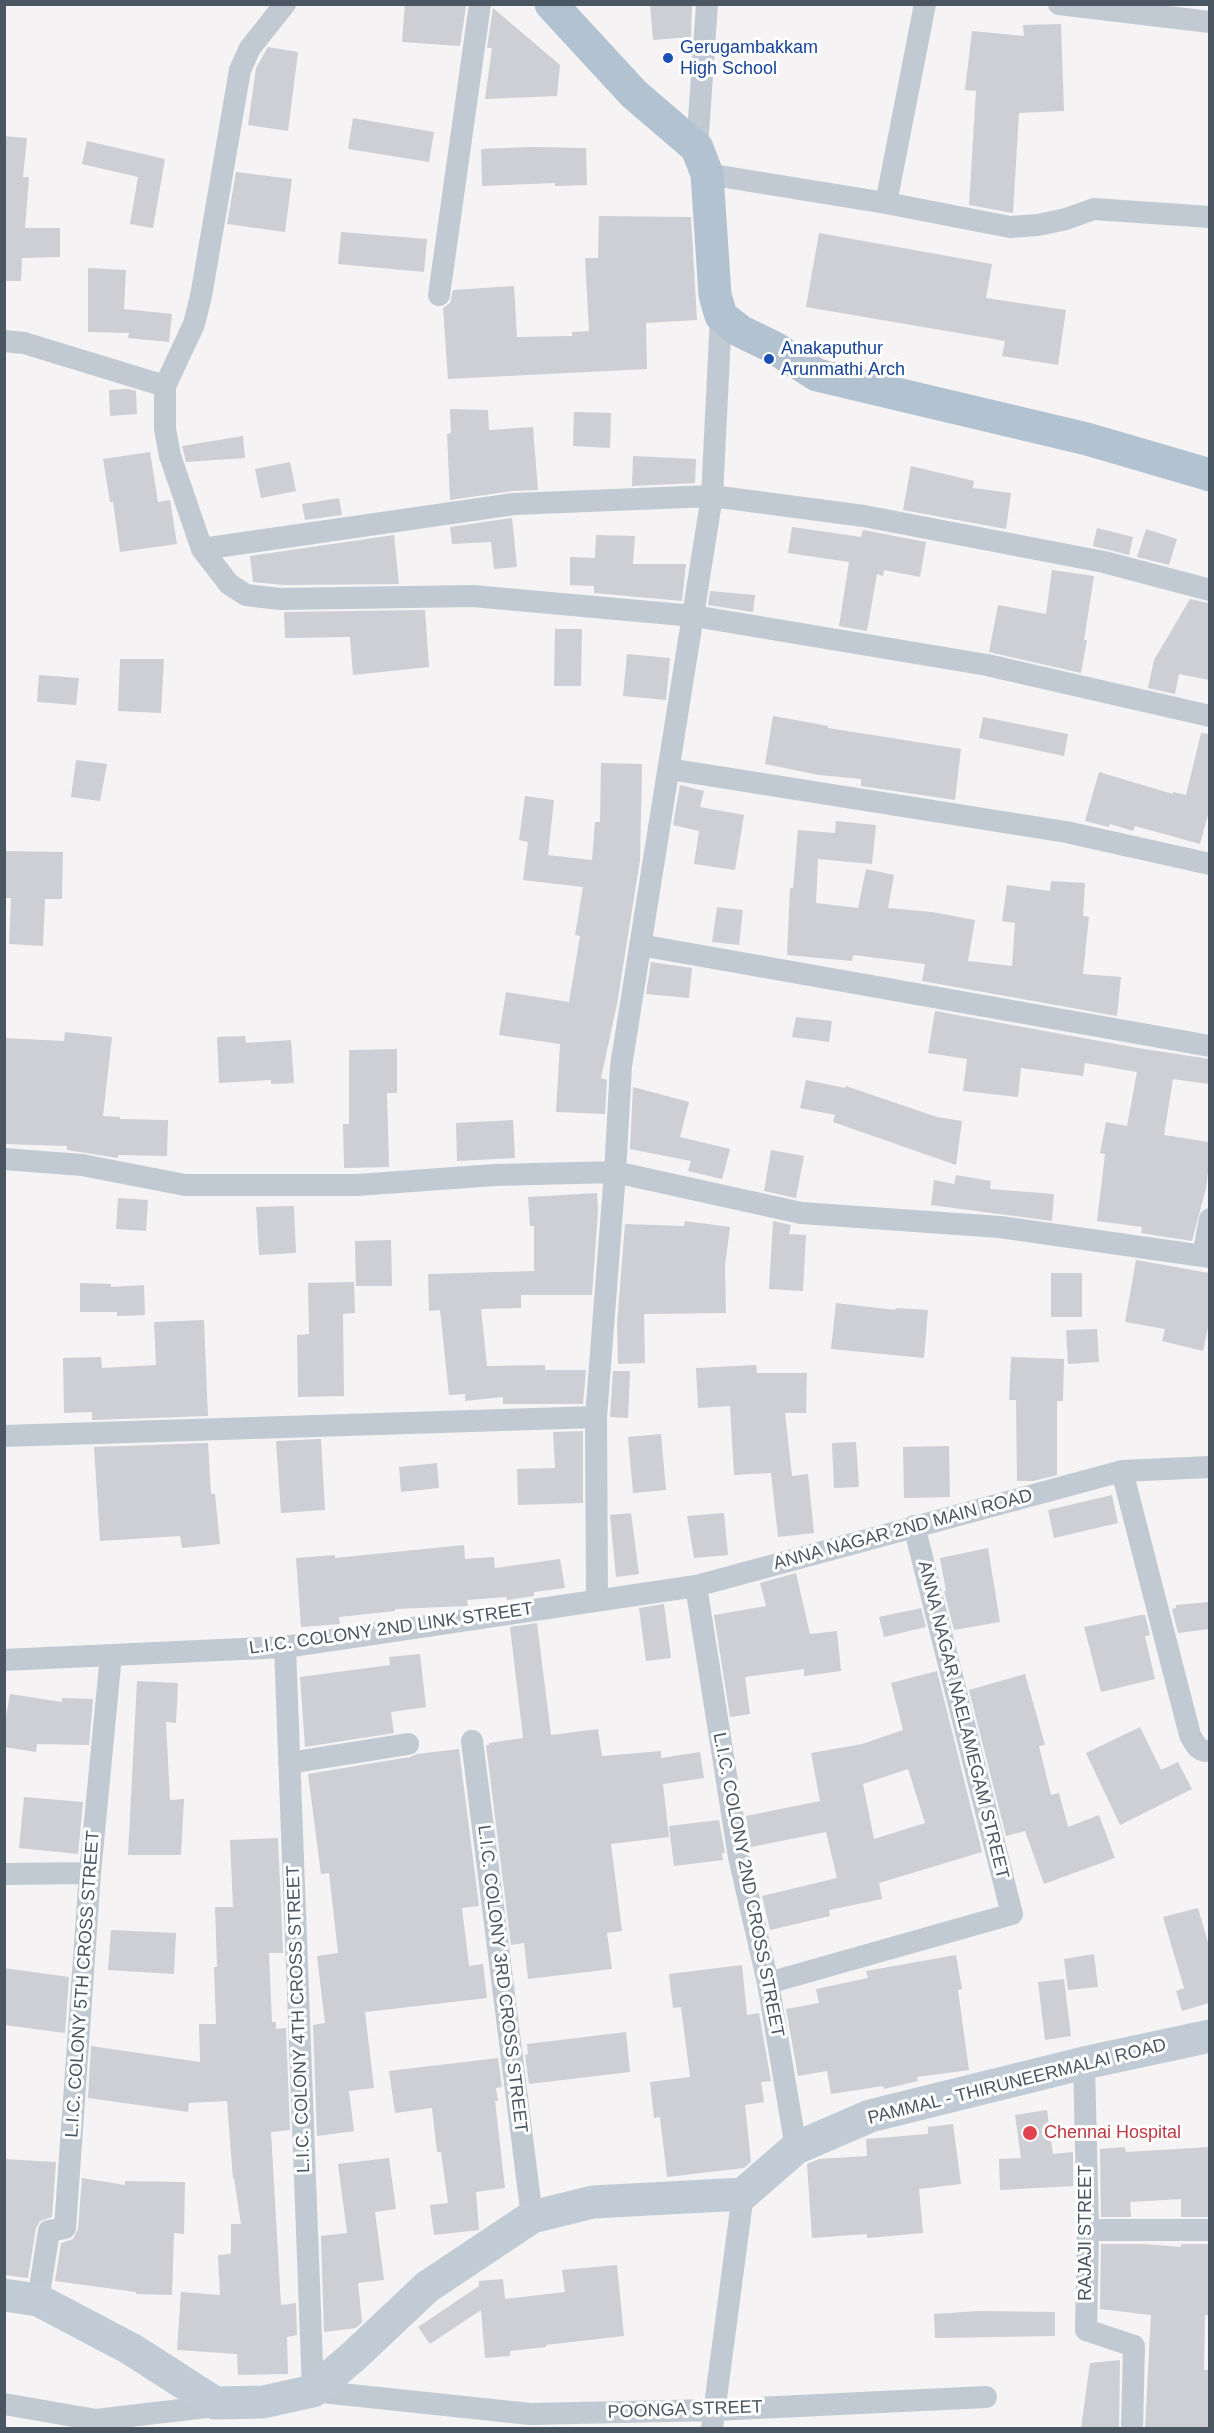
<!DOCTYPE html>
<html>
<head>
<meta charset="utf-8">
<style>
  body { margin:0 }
  #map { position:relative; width:1214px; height:2433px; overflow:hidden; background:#f5f3f3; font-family:Helvetica,sans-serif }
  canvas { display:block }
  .frame { position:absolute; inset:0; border:6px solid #4a5661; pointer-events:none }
</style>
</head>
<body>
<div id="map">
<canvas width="1214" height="2433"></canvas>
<div class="frame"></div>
</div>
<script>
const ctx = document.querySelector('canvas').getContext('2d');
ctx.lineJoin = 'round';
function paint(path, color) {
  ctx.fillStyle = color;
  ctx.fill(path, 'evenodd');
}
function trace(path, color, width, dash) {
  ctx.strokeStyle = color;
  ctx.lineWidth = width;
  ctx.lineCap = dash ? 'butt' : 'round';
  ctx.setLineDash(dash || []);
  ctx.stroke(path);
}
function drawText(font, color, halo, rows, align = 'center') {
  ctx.font = font + ' Helvetica,sans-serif';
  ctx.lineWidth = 6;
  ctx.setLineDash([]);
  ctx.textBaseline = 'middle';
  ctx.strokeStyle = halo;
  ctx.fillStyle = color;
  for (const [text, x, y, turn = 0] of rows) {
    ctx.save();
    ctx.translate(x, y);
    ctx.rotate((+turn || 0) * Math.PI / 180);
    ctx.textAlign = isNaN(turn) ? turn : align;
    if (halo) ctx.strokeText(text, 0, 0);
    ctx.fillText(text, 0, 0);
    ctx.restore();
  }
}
paint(new Path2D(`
  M405,4L466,6L460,46L402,42Z
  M650,4H692L691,37L653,40Z
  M493,8L560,65L557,96L485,99L492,48H487Z
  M1061,24L1064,111L1019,113L1013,213L969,205L976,91L965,90L972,31L1024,36L1023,25Z
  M268,47L298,52L288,131L248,125L256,68Z
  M353,118L434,132L429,162L348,149Z
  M4,136L27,138L23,177H29L25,228H60V257L22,258L21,281H4Z
  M87,141L165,159L153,228L130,224L138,177L82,164Z
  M532,147L586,148L587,185L555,186V183L482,186L481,149Z
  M236,172L292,179L285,232L227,224Z
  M599,216L691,217L697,320L646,323L647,369L448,379L443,308L450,303L453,290L514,286L517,337L572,336V332L589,331L585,258H598Z
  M341,232L427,239L424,272L338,264Z
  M819,233L992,264L986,298L1066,310L1058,365L1002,356L1005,341L806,307Z
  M88,268L126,270L124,309L172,314L169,342L128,338L129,333L88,332Z
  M128,389L136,391L137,414L110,416L109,390Z
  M450,409L488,410L489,430L533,427L538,490L512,491L450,500L447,434L451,433Z
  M574,412L611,413L610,448L573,446Z
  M243,436L245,458L186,462L182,446Z
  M150,452L158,502L170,500L177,544L120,552L113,502H110L103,459Z
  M633,456L696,459L695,483L632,486Z
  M290,462L296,491L261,498L255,469Z
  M911,466L974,481L973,488L1011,493L1006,529L903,510Z
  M339,498L342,515L305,520L302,504Z
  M512,518L517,567L494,569L491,542L452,544L450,527Z
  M792,527L861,537L863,530L926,542L920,577L884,570L883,576L877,574L867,631L839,626L849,562L788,553Z
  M1097,528L1133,537L1129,555L1093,546Z
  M1146,529L1177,539L1169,565L1137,557Z
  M394,535L399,584L284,585L253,582L250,556Z
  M596,535L635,536L633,564H686L682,601L594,593V586L570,585V557L595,558Z
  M1052,570L1094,576L1084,640H1087L1081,673L989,652L998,605L1046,614Z
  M710,591L755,595L753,612L708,605Z
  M1190,599L1209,603V680L1179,674L1175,694L1148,688L1154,660Z
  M425,610L429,667L353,675L350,637L285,638L284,612Z
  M555,629H582L581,686H554Z
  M627,654L670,658L666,700L623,696Z
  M120,659H164L161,713L118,711Z
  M39,675L79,678L76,705L37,702Z
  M773,716L828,726V728L961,749L955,800L861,786V779L819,775L765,764Z
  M983,717L1068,734L1064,756L979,738Z
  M1201,733L1209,734V811L1200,844L1135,826L1133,831L1110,824L1109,827L1085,821L1099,772L1173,794V792L1186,795Z
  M76,760L107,764L100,801L71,797Z
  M601,763L642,764L640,860L617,1004L601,1078L607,1080L605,1114L556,1112L560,1044L499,1035L506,992L569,1002L580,936L575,935L583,887L523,880L528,842L519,840L525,796L554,800L548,855L592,860L595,822H600Z
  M680,785L704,791L700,807L744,815L735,870L694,864L699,831L673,825Z
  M836,821L876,825L872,864L818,859L816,903L858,908L866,869L894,875L888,908L932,912L975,920L968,961L1012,966L1015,923L1002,921L1007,885L1050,891L1051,881L1085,883L1083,916L1089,917L1083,974L1121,977L1117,1016L922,981L925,964L853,955L852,961L787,955L790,888H793L798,830L835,833Z
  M4,851L63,852L62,899H45L43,946L9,944L11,898H4Z
  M717,907L743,910L739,945L712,942Z
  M651,962L692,968L689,998L646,994Z
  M935,1011L1138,1048L1209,1059V1084L1173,1079L1164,1135L1209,1142V1165L1206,1188L1192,1241L1141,1233L1142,1227L1097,1221L1105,1154L1100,1153L1106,1122L1127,1126L1137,1072L1085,1063L1083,1076L1021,1068L1018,1097L963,1091L967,1059L928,1053Z
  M796,1017L832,1021L829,1042L792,1037Z
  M65,1032L112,1037L103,1116L120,1117V1119L168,1120L167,1156L118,1155V1158L67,1150V1146L4,1144V1038L64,1041Z
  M245,1036L246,1043L291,1040L294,1083L271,1084V1080L219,1083L217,1037Z
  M397,1049V1093H387L389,1167L344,1168L343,1124H349V1050Z
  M806,1080L845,1088L846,1086L937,1117L962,1121L956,1165L833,1122L835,1115L800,1108Z
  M633,1087L689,1102L680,1137L730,1149L722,1179L688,1171L691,1161L630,1149Z
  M513,1120L515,1158L457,1161L456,1123Z
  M771,1150L804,1156L796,1198L764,1191Z
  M956,1175L991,1181L990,1189L1054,1194L1052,1221L931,1205L934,1180L954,1184Z
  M597,1193L598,1211L592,1295H521V1308L481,1309L487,1366L545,1365V1370H586L583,1404H503V1397L465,1401V1394L449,1395L440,1310L429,1311L428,1274L534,1271V1226H530L528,1197Z
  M118,1198L148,1200L146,1231L116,1229Z
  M294,1206L296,1253L259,1255L256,1207Z
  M685,1221L730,1227L725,1266L726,1313L644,1314L645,1363L618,1364L617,1324L625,1224L684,1226Z
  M773,1221L791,1225L789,1234L806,1235L803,1291L769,1289Z
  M391,1240L392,1286H356L355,1241Z
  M1136,1260L1209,1273V1323L1203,1351L1162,1341L1165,1329L1125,1322Z
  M1051,1273H1082V1317H1051Z
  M354,1282L355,1313L343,1314L344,1396L298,1397L297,1335L309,1334L308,1283Z
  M80,1283L111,1284V1287L144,1285L145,1315L117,1316V1312H80Z
  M836,1303L895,1310L896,1308L928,1310L924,1358L831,1349Z
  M204,1320L208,1416L92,1420V1412L64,1413L63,1358L101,1357L102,1368L156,1365L154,1322Z
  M1097,1329L1099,1362L1068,1364L1066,1330Z
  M1011,1357L1064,1359L1063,1401H1057V1475L1033,1481H1017L1016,1400H1009Z
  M756,1365L757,1373H807L806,1413H785L792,1476L808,1474L814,1533L778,1537L771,1473L734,1475L730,1406L698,1408L696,1368Z
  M613,1371H630L628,1418L610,1417Z
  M583,1431V1503L518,1505L517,1469L555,1468L553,1432Z
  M661,1434L666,1490L633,1493L628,1437Z
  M321,1439L325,1510L281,1513L276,1441Z
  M856,1442L859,1487L834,1488L832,1443Z
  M208,1443L211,1494H215L220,1544L182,1548L180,1536L100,1541L94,1447Z
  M949,1446L950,1497L904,1498L903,1447Z
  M437,1463L439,1488L401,1492L399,1467Z
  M1112,1495L1118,1523L1054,1538L1048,1510Z
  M631,1513L639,1574L616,1577L610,1515Z
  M724,1513L728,1555L694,1558L687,1516Z
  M464,1545L465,1559L494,1557L495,1568L560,1559L565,1588L534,1592V1596L507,1600L506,1597L467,1600L468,1606L395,1609V1611L339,1617L340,1624L301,1627L296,1558L335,1555V1558Z
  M988,1548L1000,1622L954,1630L944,1591H946L940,1558Z
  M796,1573L810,1634L837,1631L841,1671L804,1676V1669L745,1677L750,1714L730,1717L714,1615L766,1606L760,1583Z
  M1209,1602V1629L1178,1633L1172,1609L1176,1608V1605Z
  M664,1604L671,1658L646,1661L639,1608Z
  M921,1608L926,1627L884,1637L879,1617Z
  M1141,1615H1145L1150,1635L1145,1636L1155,1679L1101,1692L1084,1627Z
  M537,1623L551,1735L598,1729L602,1756L661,1751V1758L700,1752L704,1778L663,1784L669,1837L611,1844L622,1931L607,1933L612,1969L528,1979L524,1943L511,1945L486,1745H489V1743L523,1738L510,1627Z
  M420,1654L426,1707L391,1712L394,1733L305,1747L300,1677L390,1665L389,1657Z
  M937,1671L982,1852L879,1883L882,1899L829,1910L830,1916L770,1930L762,1896L837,1878L826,1832L751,1847L746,1816L820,1801L811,1753L862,1744L903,1730L891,1683ZM908,1769L925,1823L874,1839L863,1784Z
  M1025,1674L1045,1745L1039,1746L1051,1795L1059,1793L1068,1827L1099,1815L1115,1858L1044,1884L1025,1831L1006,1836L969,1690Z
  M137,1681L178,1683L176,1723L166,1722L170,1800L184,1799L181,1855H128Z
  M10,1694L62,1702V1698L93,1699L89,1745L37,1744L36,1752L4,1747V1728Z
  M1140,1727L1161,1770L1178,1762L1192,1789L1120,1825L1086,1753Z
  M459,1749L479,1906L462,1908L469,1966L483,1964L487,1998L365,2012L374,2088L349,2091L354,2131L317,2136L313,2025L325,2023L317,1956L338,1953L329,1873L321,1874L308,1774L410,1757L417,1754Z
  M24,1797L83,1802L78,1854L19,1848Z
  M719,1820L725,1853H722L723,1860L674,1866L669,1826Z
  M278,1838L283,1953H269L272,2022H276V2029L286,2028L290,2130L271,2132L281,2305L296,2303L297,2335L287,2337L288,2374L238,2375L237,2354L177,2350L181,2292L220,2295L218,2255L231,2254V2224H241L234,2178L233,2179L227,2101L189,2103L188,2112L88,2098L91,2046L200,2062L199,2024H216L214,1967H217L215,1907H233L230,1840Z
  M1198,1908L1209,1946V2003L1182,2011L1176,1991L1184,1988L1163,1917Z
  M111,1930L176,1933L174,1974L108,1970Z
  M1094,1954L1098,1987L1068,1990L1064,1959Z
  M956,1955L962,1989L958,1990L969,2070L917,2077L918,2081L884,2089L883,2086L831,2094L827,2071L798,2076L786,2009L819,2003L816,1989L868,1978L866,1971Z
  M742,1965L747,2015L759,2013L771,2081L761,2082L764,2102L745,2105L751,2162L744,2168L667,2177L660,2117L654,2118L650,2082L690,2077L681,2007L673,2008L669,1974Z
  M4,1968L69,1977L65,2033L4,2025Z
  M1064,1979L1071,2036L1045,2040L1038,1982Z
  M626,2032L630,2072L529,2084L525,2055L528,2054L527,2044Z
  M498,2058L502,2087L496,2088L498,2101H495L505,2188L476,2192L479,2230L434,2235L430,2205L448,2203L441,2152H437L432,2108L395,2113L389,2071Z
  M1047,2110L1053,2154L1073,2152V2186L1000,2190L999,2159L1021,2158L1015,2115Z
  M953,2124L961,2184L919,2189L923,2233L867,2238V2234L812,2238L807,2164L819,2159L867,2156L866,2139L928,2134V2127Z
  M1125,2147L1126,2152L1209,2147V2217H1181V2199L1130,2202L1131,2217H1101L1100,2149Z
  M389,2158L396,2209L375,2212L384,2280L358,2283L362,2322L356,2328L324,2332L321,2236L347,2233L338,2164Z
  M4,2159L56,2162L52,2217L40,2221L36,2228L28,2278L4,2275Z
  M82,2178L125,2185V2181L185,2182L184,2234L174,2233L172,2295L136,2294V2292L55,2281L61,2243L73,2239L78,2229Z
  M1101,2244H1143L1181,2247V2244H1209V2315H1205L1204,2370H1209V2428H1145L1151,2315L1100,2309Z
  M617,2265L624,2336L546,2345V2347L510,2351V2356L485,2358L481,2310L430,2344L418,2327L479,2286V2281L503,2279L505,2299L565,2292L562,2270Z
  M978,2311L1055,2312V2336L935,2338L934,2314Z
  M1120,2360L1119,2428H1081L1090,2363Z`), '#cdcfd5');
trace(new Path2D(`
  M285,4L250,48L240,70L201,296L194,324L165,386V429L170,456L202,549L229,584L246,595L280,599L473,596L694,616L987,665L1210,716
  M1059,4L1210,22
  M697,148L707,4
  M707,174L886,203L925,4
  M886,203L1010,227L1038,225L1066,219L1094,209L1210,217
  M439,295L480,4
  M4,341L24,343L165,386
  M202,549L514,504L712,496L864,516L1104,562L1210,590
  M669,769L1066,832L1210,864
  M640,945L1210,1046
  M4,1159L82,1165L185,1185H357L495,1175L615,1172L801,1213L1000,1227L1210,1257
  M1203,1256L1210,1219
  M4,1436L596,1417
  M1122,1471L1190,1735C1195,1744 1198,1752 1210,1751
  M696,1586L739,1857L768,1983L796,2148
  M597,1600L596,1417L615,1172L621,1066L712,496L721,316
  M285,1647L313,2391L530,2414L715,2410L986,2397
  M4,1660L285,1647L696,1586L1122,1471L1210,1467
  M472,1741L532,2217
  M289,1763L408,1744
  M4,1874L90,1873
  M768,1983L1012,1914L914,1526
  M1084,2063L1088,2230L1086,2330L1134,2346L1132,2428
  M1088,2230H1210
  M38,2300L49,2231L65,2228L90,1873L111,1655
  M4,2404L96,2420L215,2406
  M712,2428L743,2194`), '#c1cad2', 22);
trace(new Path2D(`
  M4,2295L38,2300L131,2349L215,2403L263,2402L313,2391L355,2355L427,2287L532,2217L593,2202L743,2194L796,2148L870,2116L1084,2063L1210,2036`), '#c1cbd6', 33);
trace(new Path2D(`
  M551,4L634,94L697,148L707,174L715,295L721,316L740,331L773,347L817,375L1087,439L1210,475`), '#b3c2d1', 33);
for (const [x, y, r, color] of [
  [668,58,6,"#1a4fb4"],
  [769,359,6,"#1a4fb4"],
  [1030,2133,8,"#e0444e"]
]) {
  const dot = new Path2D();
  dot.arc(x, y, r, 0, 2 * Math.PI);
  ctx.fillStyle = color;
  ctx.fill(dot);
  trace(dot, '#fff', 2);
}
drawText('18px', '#164399', '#fff', [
  ["Gerugambakkam",680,48],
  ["High School",680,69],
  ["Anakaputhur",781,349],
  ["Arunmathi Arch",781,370]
], 'left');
drawText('18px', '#4a5661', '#fff', [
  ["ANNA NAGAR 2ND MAIN ROAD",903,1530,-15],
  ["L.I.C. COLONY 2ND LINK STREET",391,1629,-8],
  ["ANNA NAGAR NAELAMEGAM STREET",963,1720,76],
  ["L.I.C. COLONY 2ND CROSS STREET",748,1885,79],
  ["L.I.C. COLONY 3RD CROSS STREET",502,1979,83],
  ["L.I.C. COLONY 5TH CROSS STREET",83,1984,-86],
  ["L.I.C. COLONY 4TH CROSS STREET",299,2019,-92],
  ["PAMMAL - THIRUNEERMALAI ROAD",1017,2082,-14],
  ["RAJAJI STREET",1086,2233,-90],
  ["POONGA STREET",685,2410,-2]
]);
drawText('18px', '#be3a42', '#fff', [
  ["Chennai Hospital",1044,2133]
], 'left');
</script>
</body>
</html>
